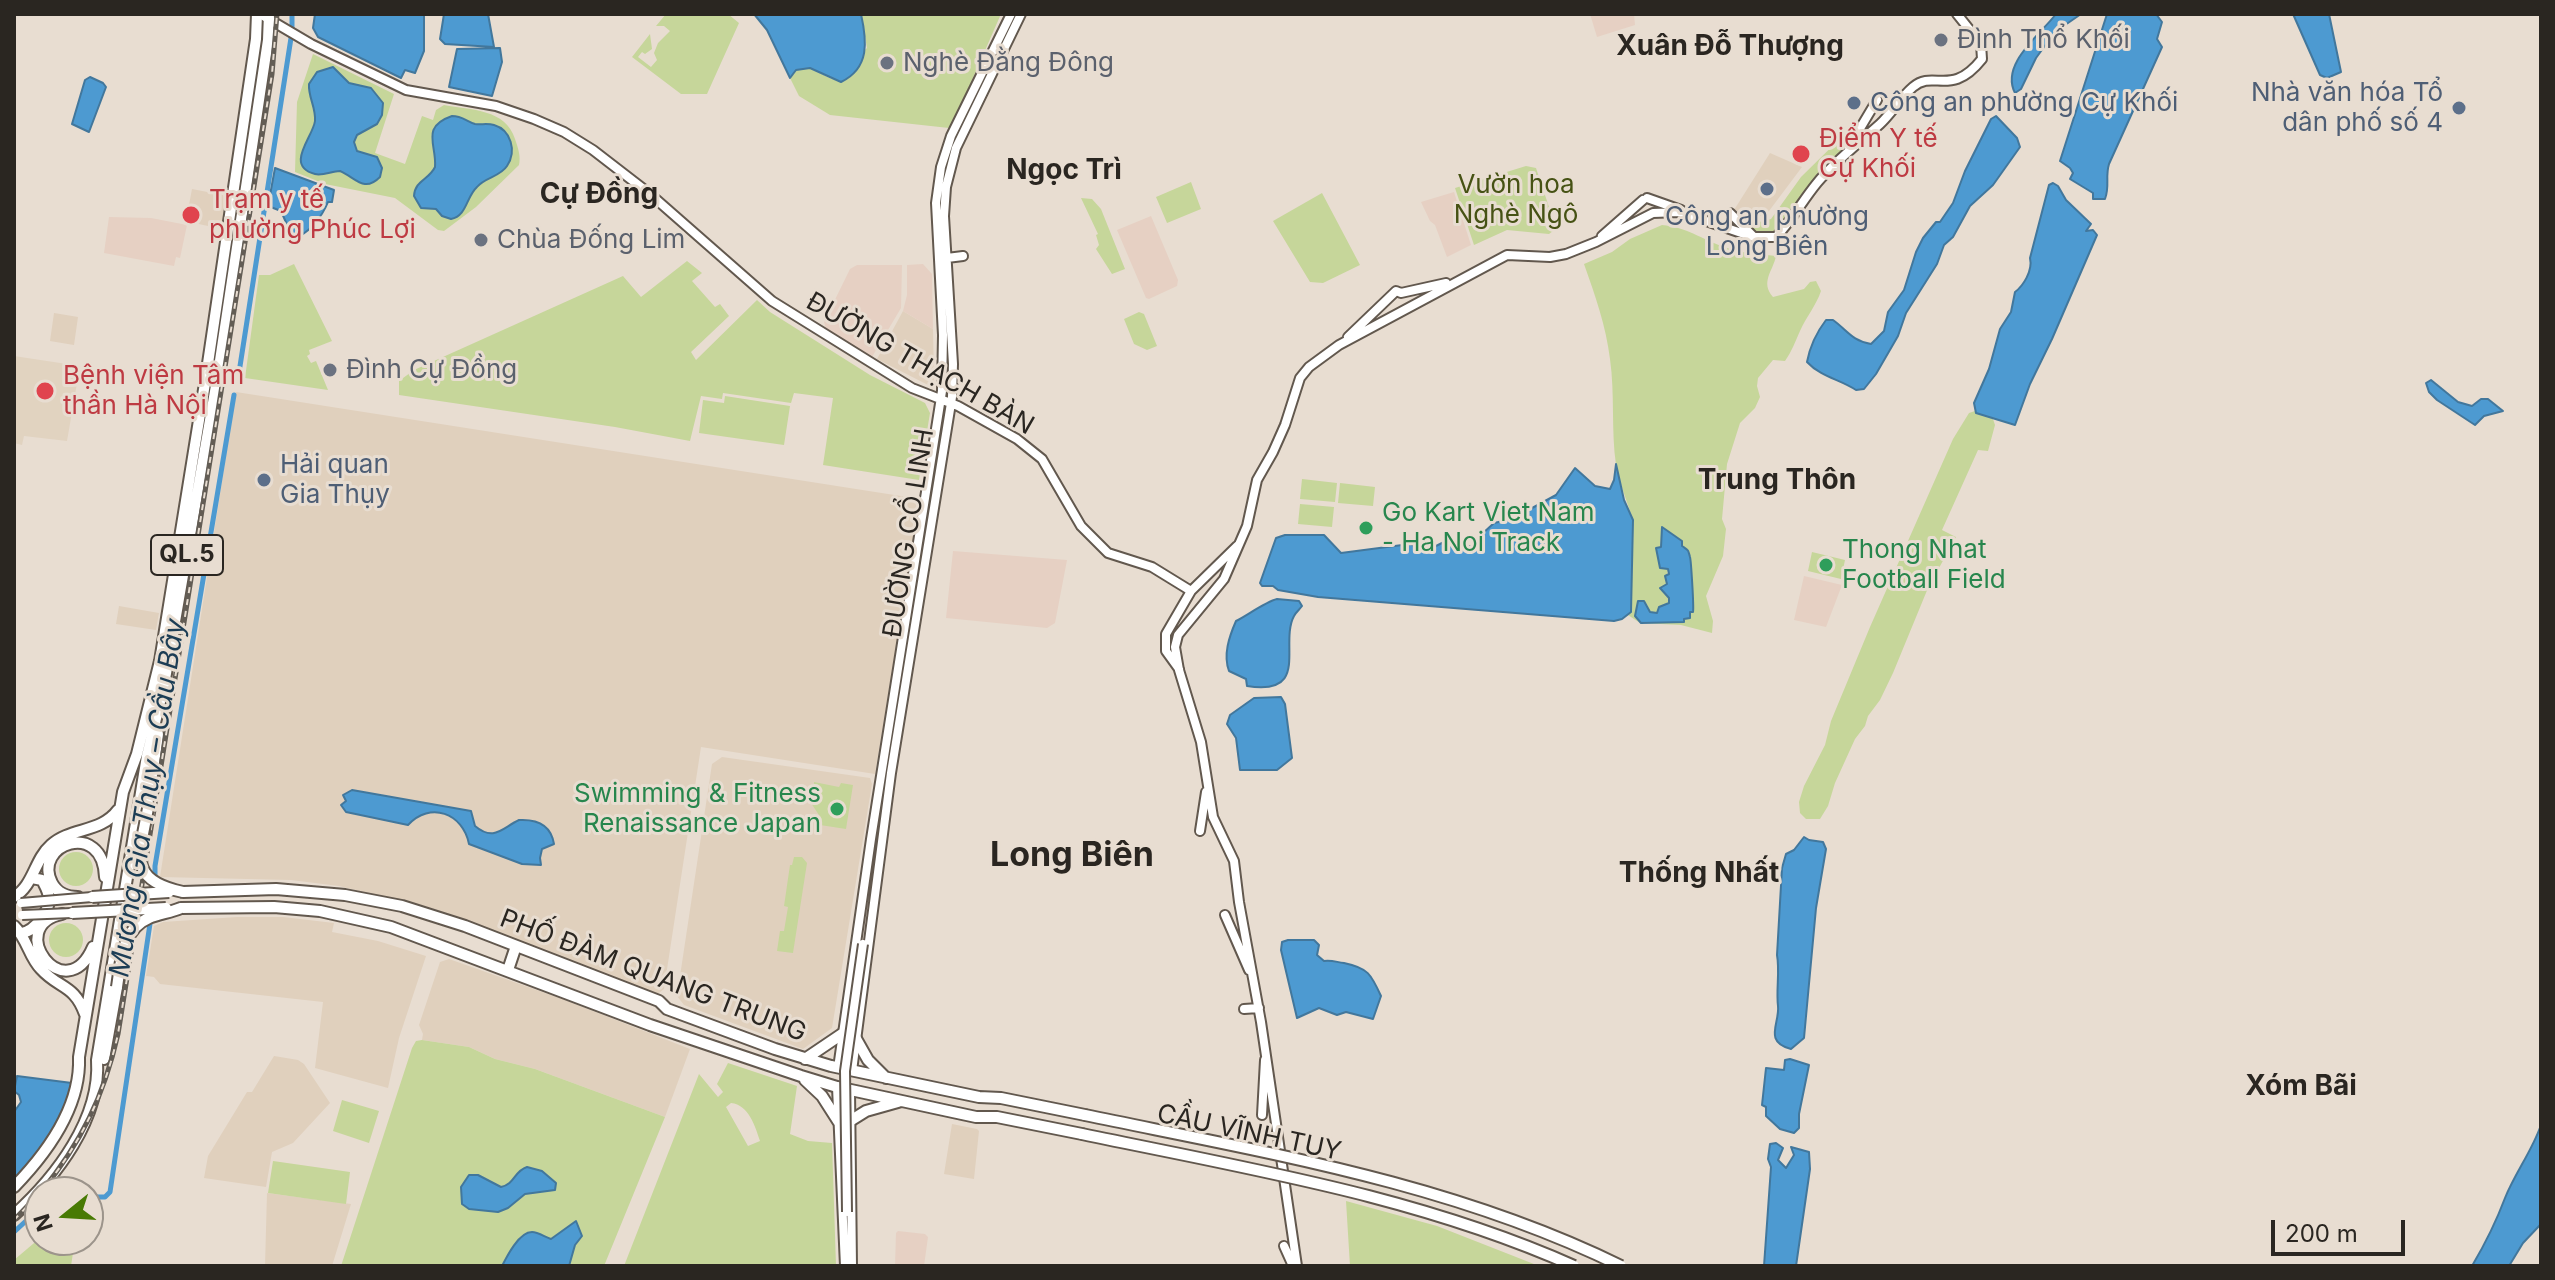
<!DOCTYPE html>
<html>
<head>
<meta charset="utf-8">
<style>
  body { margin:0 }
  #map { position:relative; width:2555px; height:1280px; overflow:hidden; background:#e8ddd1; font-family:Inter,sans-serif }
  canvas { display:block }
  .frame { position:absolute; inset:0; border:16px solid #2a2621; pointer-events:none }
  .north { position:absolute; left:24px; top:1176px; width:80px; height:80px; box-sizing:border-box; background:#e8ddd1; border:2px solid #9c948b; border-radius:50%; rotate:252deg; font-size:22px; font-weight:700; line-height:32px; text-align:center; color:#2a2621 }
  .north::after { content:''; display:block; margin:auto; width:28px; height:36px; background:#487a04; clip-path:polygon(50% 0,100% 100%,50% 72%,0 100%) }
  .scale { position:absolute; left:2271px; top:1220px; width:134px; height:36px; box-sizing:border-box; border:4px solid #2a2621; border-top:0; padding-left:10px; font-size:24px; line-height:28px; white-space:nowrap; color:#2a2621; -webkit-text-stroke:6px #e8ddd1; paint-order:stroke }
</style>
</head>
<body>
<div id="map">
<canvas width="2555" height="1280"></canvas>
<div class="frame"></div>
<div class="north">N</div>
<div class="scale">200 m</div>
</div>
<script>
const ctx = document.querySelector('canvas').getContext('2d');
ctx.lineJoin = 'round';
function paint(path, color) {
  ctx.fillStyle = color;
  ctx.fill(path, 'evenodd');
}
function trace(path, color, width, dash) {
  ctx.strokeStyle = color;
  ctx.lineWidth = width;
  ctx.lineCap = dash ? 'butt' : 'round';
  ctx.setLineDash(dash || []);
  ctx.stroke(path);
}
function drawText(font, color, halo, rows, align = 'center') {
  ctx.font = font + ' Inter,sans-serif';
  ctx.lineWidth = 6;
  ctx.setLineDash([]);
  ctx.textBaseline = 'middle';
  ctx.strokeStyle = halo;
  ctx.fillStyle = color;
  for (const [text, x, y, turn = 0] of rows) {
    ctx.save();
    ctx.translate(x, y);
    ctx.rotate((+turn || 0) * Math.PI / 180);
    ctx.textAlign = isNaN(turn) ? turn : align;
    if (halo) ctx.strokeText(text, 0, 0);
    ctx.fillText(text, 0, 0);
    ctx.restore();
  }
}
paint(new Path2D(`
  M1770,153L1802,167L1766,215L1756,217L1734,210Z
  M192,189L228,196L222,229L194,223L196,212L188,210Z
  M903,311L933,329L934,382L928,385L877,359Z
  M54,313L78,317L74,345L50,341Z
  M236,392L920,499L875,774L701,747L664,989L655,996L433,909L339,886L291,880L160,877Z
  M119,606L159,613L156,630L116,624Z
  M722,757L870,778L872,784L832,1028L803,1049L684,1005L677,996L712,764Z
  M237,917H283L334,923L332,932L378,941L426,956L399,1038L388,1088L315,1068L323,1002L160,984L154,977L146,976L154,926L163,922Z
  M449,959L565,1000L690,1049L665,1117L535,1069L495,1059L469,1047L422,1040L423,1034L419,1025L440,962Z
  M274,1056L298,1060L304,1064L330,1103L293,1143L272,1152L266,1187L204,1178L208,1156L247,1092H252Z
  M952,1124L977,1129L979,1131L974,1179L944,1174Z
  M267,1193L351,1204L332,1266H265Z`), '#e0d0bd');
paint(new Path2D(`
  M1590,14H1634L1635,25L1597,37Z
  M1454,192L1471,245L1447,257L1435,225L1430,221L1421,202Z
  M1151,216L1178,280L1177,286L1149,299L1146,298L1117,230Z
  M109,217L151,218L187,225L180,258L176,257L174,266L104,253Z
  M923,264L932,274L933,329L903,311L907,295V265Z
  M857,265H902L901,308L872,357L826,329L824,322L850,269Z
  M953,551L1067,560L1055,623L1047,628L946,618Z
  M1804,576L1842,585L1826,627L1794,620Z
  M898,1231L925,1234L928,1237L924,1266H895L896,1233Z`), '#e6d0c3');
paint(new Path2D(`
  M14,356L80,366L67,441L24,436L22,445L14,443Z`), '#e1d3c0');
paint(new Path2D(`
  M666,14H728L739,23L707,94H681L632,57L650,34L652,49L645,54L642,52L638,57L651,67L657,60L654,53L658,43L670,31L664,26H656Z
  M861,14H1001L954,121L949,128L830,115L799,96L790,78L796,70L809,68L832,79L867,48Z
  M313,54L394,94L375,153L405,164L422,116L433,120L436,110L444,105C471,110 506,109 515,139C518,148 521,156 519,165L476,207L444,231L438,230L395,198L325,184L295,172L297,102Z
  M1866,113L1844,152L1790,218L1773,235L1755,236L1736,216L1759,222L1771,219L1801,177Z
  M1526,166L1536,168L1554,222L1553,231L1549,234L1507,230L1474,245L1455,188Z
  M1191,182L1201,209L1167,223L1156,197Z
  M1322,193L1360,265L1323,283L1310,282L1273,221Z
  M1081,198L1092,199L1101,209L1125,269L1112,274L1096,249L1099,245L1096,235L1098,234Z
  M1662,225C1687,227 1701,239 1724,247C1740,253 1758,254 1776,256C1773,271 1760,282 1773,297L1804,289L1810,282L1816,281L1821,291C1816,306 1806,317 1800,331C1795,342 1792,351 1785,361L1773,360L1758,378L1757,386L1760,397L1755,408L1740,423L1727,464L1722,519L1726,529L1723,556L1706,596L1713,621L1712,633L1681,625L1640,623L1628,615C1632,609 1635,528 1632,518C1627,500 1619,483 1616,465C1611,430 1615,394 1610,359C1606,326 1595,295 1584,264L1612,252L1630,239ZM1662,528L1682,541L1681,547L1691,560L1690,583L1693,611C1679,619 1664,624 1646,621L1647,605L1650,612L1657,613L1660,606L1669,604L1670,598L1665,594L1668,569L1660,567L1656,548H1660Z
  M687,261L702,273L692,281L715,307L720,304L729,316L691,352L696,360L757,300L770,312L870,375L925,403L930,413L919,480L823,465L833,398L794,393L791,403L723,393L722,399L701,396L690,441L615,427L399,395V381L414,370L623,276L641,297Z
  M294,264L332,341L309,350L310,354L307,356L311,363L316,361L328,390L245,378L259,275H270Z
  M1139,312L1144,314L1157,346L1147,350L1134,344L1124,319Z
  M725,396L790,406L784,445L699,433L703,400L724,403Z
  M1975,411L1993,419L1995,425L1988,451L1978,450L1942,530L1956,537L1928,588L1893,673L1880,700L1868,716L1865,726L1855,739L1835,783L1828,806L1820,819H1806L1800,813L1799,802L1804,786L1825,745L1831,721L1870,627L1953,439L1969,413Z
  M1302,479L1337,483L1335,502L1300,499Z
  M1340,483L1375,487L1373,506L1338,503Z
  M1300,504L1334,507L1332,527L1298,524Z
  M1812,552L1845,560L1841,579L1808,571Z
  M814,782L839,787L841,783L853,785L846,829L820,825L821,818L809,800L810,785H814Z
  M59 869a17 17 0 1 1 34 0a17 17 0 1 1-34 0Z
  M794,857H802L807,863L793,953L777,951L780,931H784L788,907L784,906L790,865H792Z
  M49 940a17 17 0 1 1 34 0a17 17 0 1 1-34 0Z
  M422,1040L469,1047L495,1059L535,1069L665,1117L604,1266H341L412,1048L416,1041Z
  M728,1063L797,1086L790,1134L808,1141L832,1143L836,1266H624L699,1074L718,1097L723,1092L717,1084ZM731,1103C749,1105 755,1126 760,1141L748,1146L726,1107Z
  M342,1100L379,1111L369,1143L333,1131Z
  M273,1161L350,1172L346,1204L268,1193Z
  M1346,1201L1437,1226L1539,1266H1350Z
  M40,1238L75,1240L71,1266H14V1260Z`), '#c6d69a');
const water = new Path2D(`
  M315,14H424V51L415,73L405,70L401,78L318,37L313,28Z
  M444,14H488L494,47L445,44L440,39Z
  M754,14H861C867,41 870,68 841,82L810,68L796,70L790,78L767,30Z
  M2056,14H2081L2055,32L2036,58L2021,89L2015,93C2000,64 2040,35 2056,14Z
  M2107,14H2156L2162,22L2157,39L2162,47L2109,164C2105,177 2110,186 2105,199H2093V193L2070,179L2073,173L2070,168L2060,161Z
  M2293,14H2329L2341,72L2327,78L2320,75Z
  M500,48L502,62L492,96L449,87L457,49Z
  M333,67L349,83L371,88L383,103L382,115L377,124L357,135L354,142L357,151L377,157L382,168L380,177C364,193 356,178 340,171C332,171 323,176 315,174C284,166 313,137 315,121C316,107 308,97 309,84L317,72Z
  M90,77L103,83L106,87L89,132L72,124L85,80Z
  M452,116C462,116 466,121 475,124C481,125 487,123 494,125C511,130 517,151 507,166C500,177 485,177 477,187C466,197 467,216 451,219L442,216L436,209L421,208L414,196C415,180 429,180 435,167C437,145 420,127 452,116Z
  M1996,116L2017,138L2020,147L1993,185L1970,206L1953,237L1944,245L1937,264L1906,313L1898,336L1876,374L1864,389L1856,390C1839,379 1821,377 1807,362C1810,346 1816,333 1826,320H1833C1847,330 1852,341 1871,344L1884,331L1888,312L1904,290L1916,252L1923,238L1936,222H1940L1953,203L1965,171L1991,119Z
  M275,168L334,190L332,202H328C322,217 308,235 292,239L288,235V227L281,211L268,206Z
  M2053,183L2058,186L2066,200L2091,224L2086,231L2093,230L2097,235L2052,339L2030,384L2015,425L1976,413L1974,403L1989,369L2000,329L2011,312L2015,292C2023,286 2033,271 2030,258L2049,185Z
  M2431,380L2458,402L2472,406L2481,399H2488L2503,411L2484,416L2475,425L2437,400L2429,392L2426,383Z
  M1616,464L1624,500L1633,520L1631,612L1622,619L1614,621L1318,597L1278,590L1273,586H1262L1260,583L1276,538L1285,535H1324L1341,553L1410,544L1426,551L1444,542L1479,548L1482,546V534L1494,523L1512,519L1556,495L1575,468L1595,486L1610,489L1614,480Z
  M1662,527L1682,541V546C1688,550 1688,549 1690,557C1691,560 1694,607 1693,612H1690V618L1684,619V622L1641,623L1635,616L1638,601H1644L1650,612L1657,613L1659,607L1669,603V598L1660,588L1667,584L1665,576L1669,574L1668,569L1660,568L1656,548L1661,547Z
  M1277,599L1299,601L1302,606C1300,609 1296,612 1294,616C1279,644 1311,696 1247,686L1246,679L1229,671C1223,655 1229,637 1236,621C1248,615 1265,602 1277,599Z
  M1281,697L1285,704L1292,758L1277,770H1240L1236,738L1227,724L1230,715L1254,698Z
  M352,790L471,811L475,826C494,842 502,828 519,820C537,819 551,825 554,844L542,849L540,858L541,865L522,864L469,844C463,813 430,801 408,825L346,812L341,805L346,801L343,795Z
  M1804,837L1809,840L1823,842L1826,849L1816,908L1804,1038L1791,1049C1763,1042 1780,1023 1778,1006C1776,990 1780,971 1777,955L1782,868L1786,854L1794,850Z
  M1288,940H1314L1319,945L1317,955L1324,961C1332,960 1336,962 1344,963C1368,968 1371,974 1381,996L1373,1019L1346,1012L1337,1015L1319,1008L1297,1018L1281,950L1282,942Z
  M1790,1059L1809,1065L1799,1114V1128L1794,1133L1780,1129L1766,1116V1107L1762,1105L1766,1068L1784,1070L1785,1060Z
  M17,1076L72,1083C62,1126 40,1151 14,1186V1112L21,1102L19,1095L14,1091Z
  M2541,1125V1224L2523,1243L2509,1266H2472C2485,1244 2496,1222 2505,1198C2515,1173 2532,1151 2541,1125Z
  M1776,1143L1783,1148L1778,1160L1786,1168L1794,1155L1791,1147L1809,1152L1810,1169L1796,1266H1764L1771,1167L1768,1159L1770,1144Z
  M527,1167L542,1171L556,1183L555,1190L525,1194L508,1208L498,1212L469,1209L462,1204L461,1187L469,1175H478L501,1187C515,1184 514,1171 527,1167Z
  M576,1221L582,1236L575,1245L569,1266H502C507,1256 519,1232 532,1232C538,1232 545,1237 551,1239Z`);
paint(water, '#4d9ad1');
trace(water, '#42779c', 2);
trace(new Path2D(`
  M292,14V29
  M238,379L291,38
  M155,883V866L234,395
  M95,1197H105L110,1192L151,917
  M14,1232L40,1208`), '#4d9ad1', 5);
const major = new Path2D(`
  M260,14L311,44L406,90L496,106L534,119L564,132L593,150L650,194L772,301L912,388L958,406L1017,439L1042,459L1081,526L1108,553L1152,567L1191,591
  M1849,147L1877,100
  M1647,198L1681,210
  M1730,213L1753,236
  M1602,236L1643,200
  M947,258L963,256
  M1348,337L1396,291L1401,293L1446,283
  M1179,669L1166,651V634L1191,591L1237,546
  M1200,831L1206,792
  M1225,915L1249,970
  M1244,1009L1259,1008
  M838,1068L871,839L942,391L943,335L936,203L941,167L951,136L1011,14
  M852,1071L891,773L952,397L953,364L944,216L946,187L956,148L1021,14
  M837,1087L845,1266
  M850,1090L852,1266
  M1262,1115L1265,1060
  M1284,1246L1293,1266
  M1297,1266L1261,1022L1239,902L1234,861L1213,817L1201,742L1179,670L1175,647L1178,635L1224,579L1247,526L1257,480L1273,452L1285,425L1300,378L1309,367L1339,345L1507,255L1550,257L1566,254L1596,242L1653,213L1680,212L1753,237H1776C1792,220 1803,200 1817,183C1835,161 1859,143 1880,124C1892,113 1900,98 1913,87C1934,69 1951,98 1982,59L1981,44L1957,14`);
const highway = new Path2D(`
  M148,808L158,734
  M183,892L276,889L345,895L402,906L465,926L659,1001L667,1009L775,1049L831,1066L979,1097L1001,1098L1085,1115
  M14,897C34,885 34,860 51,845C71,827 101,833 118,810
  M78,897C67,897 58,894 52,883C32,844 103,819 105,877
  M181,908L274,907L320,911L391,927L650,1025L801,1076L837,1087L976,1117H997L1082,1134
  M62,914C3,926 65,1011 93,947
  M14,926C27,938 29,957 41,969C59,989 74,984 85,1014
  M22,933C34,931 49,913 49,899C49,892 45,886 42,880L32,878
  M508,970L516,946
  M855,1037L868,1060L886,1078
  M104,1059L117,987
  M805,1059L842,1034
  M805,1080L822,1096L838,1121
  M850,1121L866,1111L898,1102
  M14,1187C47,1153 81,1107 79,1057L123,792L137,754L160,661L206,377L256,39L257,14
  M14,1215C56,1177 101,1119 97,1060L147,756L164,685L218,374L268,40L269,14`);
trace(major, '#62584e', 12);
trace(highway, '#62584e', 14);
trace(major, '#fff', 8);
trace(highway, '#fff', 10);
const rail = new Path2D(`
  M41,1192C81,1143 104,1096 118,1034L272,74L277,14
  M14,1220L40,1193`);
trace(rail, '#635d55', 5);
trace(rail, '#e8ddd1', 2, [6]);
const majorBridge = new Path2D(`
  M21,903L92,897
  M22,915L72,913
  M847,1212L845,1071L863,944`);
const highwayBridge = new Path2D(`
  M148,808C140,854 126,880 183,892
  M92,897L169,892
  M72,913L166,908
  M117,987C121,961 122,929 149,918C160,914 171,912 181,908
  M1085,1115C1268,1153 1452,1183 1621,1266
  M1082,1134C1249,1169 1417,1196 1574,1266`);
trace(majorBridge, '#62584e', 12, []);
trace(highwayBridge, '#62584e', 14, []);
trace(majorBridge, '#fff', 8);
trace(highwayBridge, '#fff', 10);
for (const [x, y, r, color] of [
  [1941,40,8,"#6b7280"],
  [887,63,8,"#6b7280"],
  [1854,103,8,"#5c6f8a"],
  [2459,108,8,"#5c6f8a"],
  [1801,154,10,"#e0444e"],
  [1767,189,8,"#5c6f8a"],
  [191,215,10,"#e0444e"],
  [481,240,8,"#6b7280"],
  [330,370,8,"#6b7280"],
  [45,391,10,"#e0444e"],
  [264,480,8,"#5c6f8a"],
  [1366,528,8,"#2e9e5b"],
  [1826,565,8,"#2e9e5b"],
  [837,809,8,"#2e9e5b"]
]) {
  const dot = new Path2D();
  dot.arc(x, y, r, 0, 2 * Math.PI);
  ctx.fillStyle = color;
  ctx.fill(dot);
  trace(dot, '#e8ddd1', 3);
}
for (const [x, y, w] of [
  [187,555,72]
]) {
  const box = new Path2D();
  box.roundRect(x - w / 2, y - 20, w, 40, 6);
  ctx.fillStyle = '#e8ddd1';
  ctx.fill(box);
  trace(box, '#2a2621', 2);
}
drawText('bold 24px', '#2a2621', null, [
  ["QL.5",187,555]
]);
drawText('26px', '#5b616d', '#e8ddd1', [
  ["Đình Thổ Khối",1957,40],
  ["Nghè Đằng Đông",903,63],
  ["Chùa Đống Lim",497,240],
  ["Đình Cự Đồng",346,370]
], 'left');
drawText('26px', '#4e5e75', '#e8ddd1', [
  ["Nhà văn hóa Tổ",2443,93,"right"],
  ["dân phố số 4",2443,123,"right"],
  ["Công an phường Cự Khối",1870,103],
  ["Công an phường",1767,217,"center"],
  ["Long Biên",1767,247,"center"],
  ["Hải quan",280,465],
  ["Gia Thụy",280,495]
], 'left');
drawText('26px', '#be3a42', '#e8ddd1', [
  ["Điểm Y tế",1819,139],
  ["Cự Khối",1819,169],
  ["Trạm y tế",209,200],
  ["phường Phúc Lợi",209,230],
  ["Bệnh viện Tâm",63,376],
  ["thần Hà Nội",63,406]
], 'left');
drawText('26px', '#465214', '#e8ddd1', [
  ["Vườn hoa",1516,185],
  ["Nghè Ngô",1516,215]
]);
drawText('26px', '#2a2621', '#e8ddd1', [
  ["ĐƯỜNG THẠCH BÀN",920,364,30],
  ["ĐƯỜNG CỔ LINH",909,533,-81],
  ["PHỐ ĐÀM QUANG TRUNG",653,976,21],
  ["CẦU VĨNH TUY",1249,1133,12]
]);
drawText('26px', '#27864d', '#e8ddd1', [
  ["Go Kart Viet Nam",1382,513],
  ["- Ha Noi Track",1382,543],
  ["Thong Nhat",1842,550],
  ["Football Field",1842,580],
  ["Swimming & Fitness",821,794,"right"],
  ["Renaissance Japan",821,824,"right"]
], 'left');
drawText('bold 28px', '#2a2621', '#e8ddd1', [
  ["Xuân Đỗ Thượng",1730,47],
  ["Ngọc Trì",1064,171],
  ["Cự Đồng",599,195],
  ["Trung Thôn",1777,481],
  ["Thống Nhất",1699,874],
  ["Xóm Bãi",2301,1087]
]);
drawText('italic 28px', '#1c3d55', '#e8ddd1', [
  ["Mương Gia Thụy – Cầu Bây",148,798,-81]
]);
drawText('bold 34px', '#2a2621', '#e8ddd1', [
  ["Long Biên",1072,856]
]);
</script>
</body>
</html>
